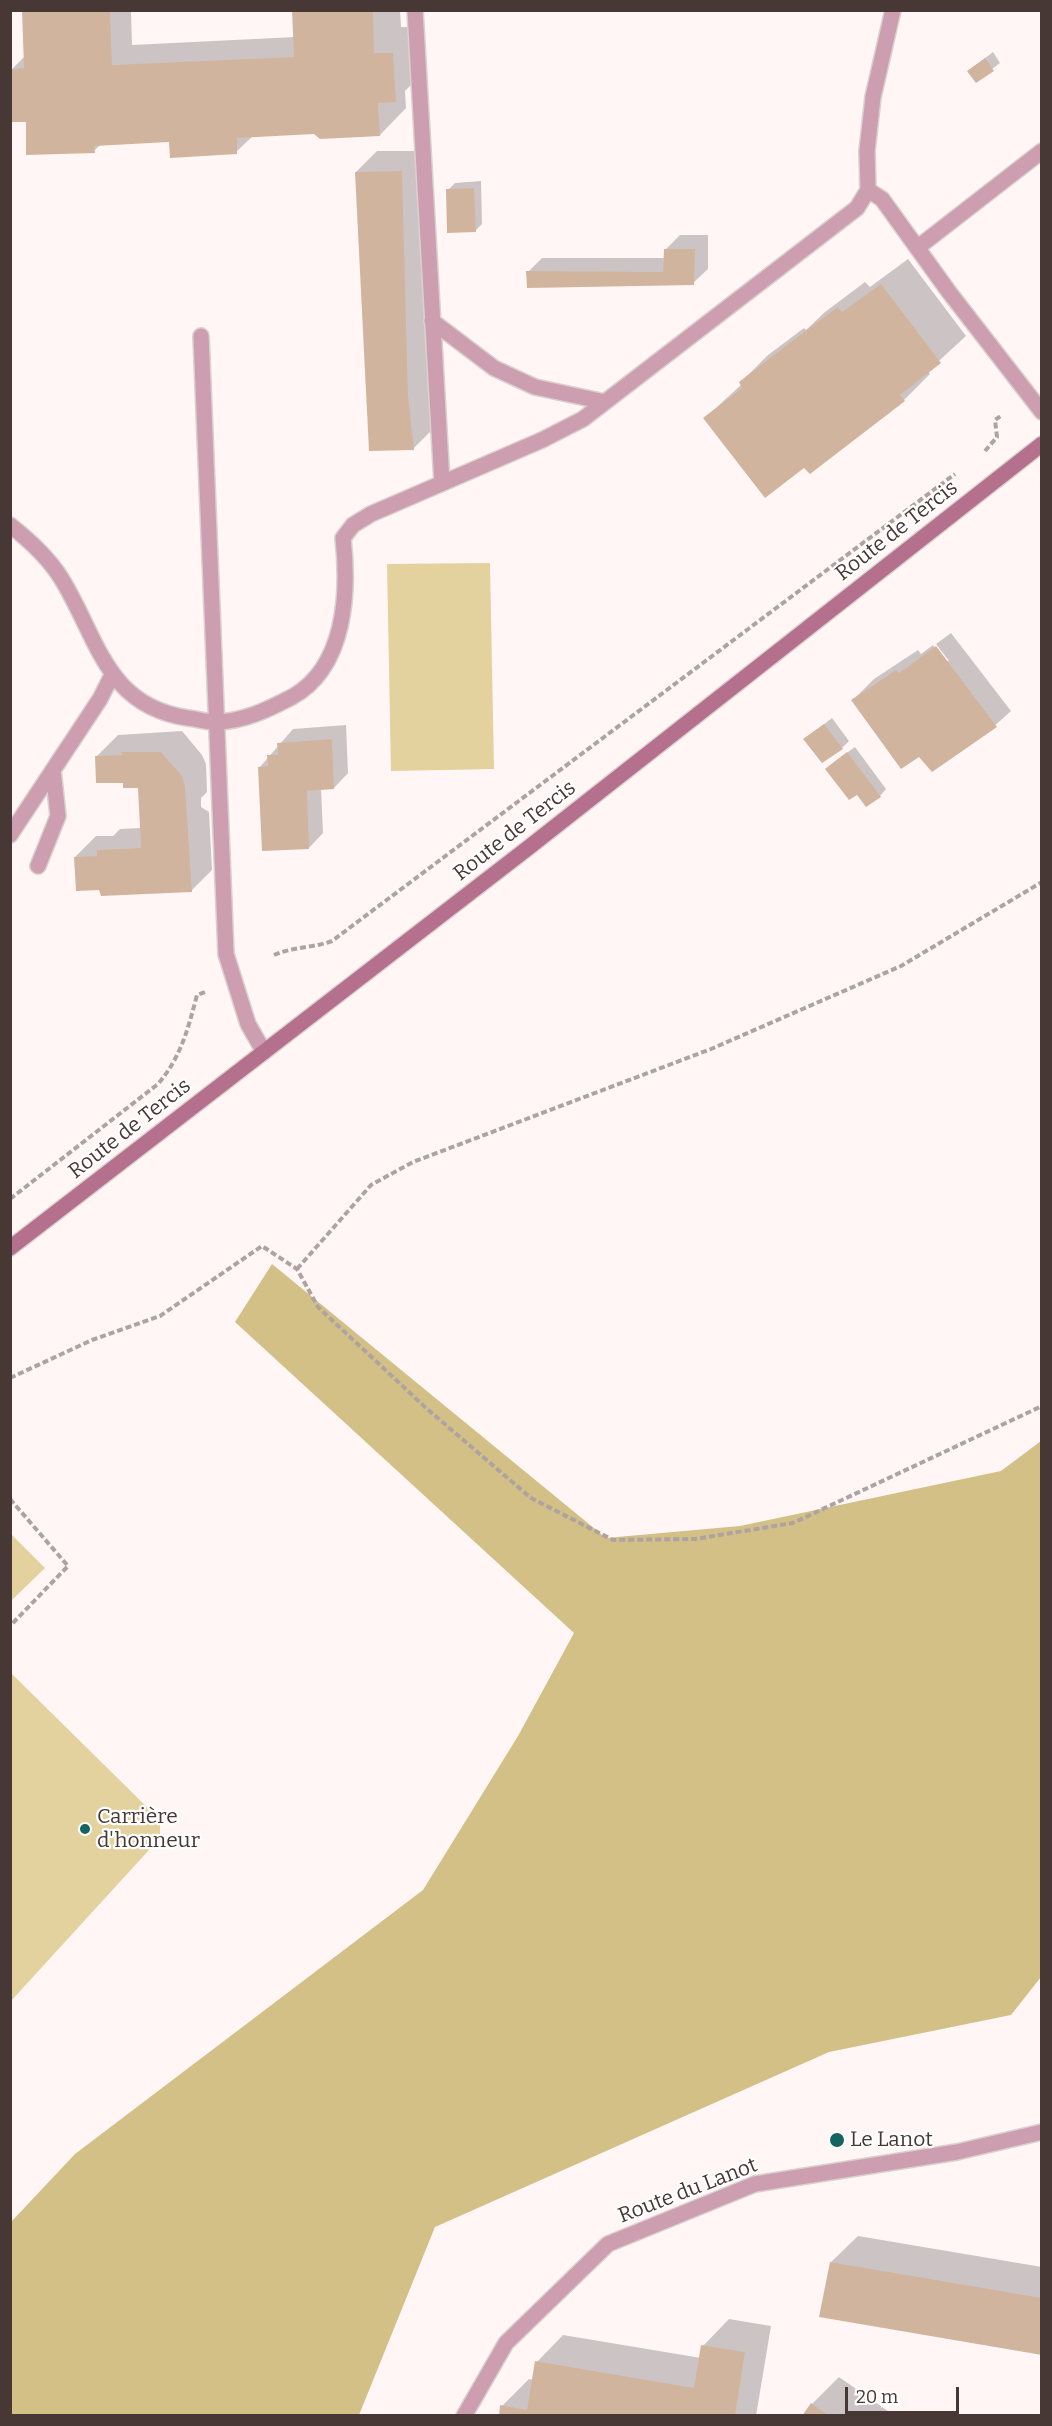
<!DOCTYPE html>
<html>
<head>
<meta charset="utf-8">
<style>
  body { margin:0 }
  #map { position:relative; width:1052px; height:2426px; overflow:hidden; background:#fff6f5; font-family:Bitter,serif }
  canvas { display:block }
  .frame { position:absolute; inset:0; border:12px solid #473735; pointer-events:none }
  .scale { position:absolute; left:845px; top:2387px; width:114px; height:27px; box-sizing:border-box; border:3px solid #473735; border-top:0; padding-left:8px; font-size:18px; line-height:21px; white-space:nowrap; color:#473735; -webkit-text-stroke:4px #fff; paint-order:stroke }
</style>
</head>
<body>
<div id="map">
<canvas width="1052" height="2426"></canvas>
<div class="frame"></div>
<div class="scale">20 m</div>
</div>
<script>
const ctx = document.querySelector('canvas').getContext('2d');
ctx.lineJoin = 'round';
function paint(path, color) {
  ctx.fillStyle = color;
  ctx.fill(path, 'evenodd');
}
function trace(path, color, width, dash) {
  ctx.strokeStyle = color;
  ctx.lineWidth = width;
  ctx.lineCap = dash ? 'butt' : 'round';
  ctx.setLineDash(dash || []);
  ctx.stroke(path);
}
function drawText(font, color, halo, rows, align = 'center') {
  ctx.font = font + ' Bitter,serif';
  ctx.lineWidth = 4.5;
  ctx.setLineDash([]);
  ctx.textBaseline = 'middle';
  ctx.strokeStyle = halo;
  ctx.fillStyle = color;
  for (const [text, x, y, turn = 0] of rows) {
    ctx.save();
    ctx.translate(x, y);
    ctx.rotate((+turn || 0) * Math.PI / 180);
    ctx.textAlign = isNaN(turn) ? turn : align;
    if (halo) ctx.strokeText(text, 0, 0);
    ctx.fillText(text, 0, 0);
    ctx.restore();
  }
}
paint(new Path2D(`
  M490,563L494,769L391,771L387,564Z
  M11,1534L45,1568L11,1601Z
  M10,1672L160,1820V1838L11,2001Z`), '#e3d29e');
paint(new Path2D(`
  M272,1264L606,1538L740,1526L1001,1471L1041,1441V1977L1011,2015L829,2052L435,2227L359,2415H11V2222L75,2154L423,1890L518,1736L574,1633L235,1322Z`), '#d2c087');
paint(new Path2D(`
  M23,10H131L132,45L295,37L294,10H400L401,27H419L422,74L405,91L406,108L380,135L315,133L253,136L236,152L171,141L101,144L94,151L28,121L10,71L25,56Z
  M993,52L1000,63L976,81V65Z
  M377,151H422L434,428L413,449L356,172Z
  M481,181L482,224L475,231L448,190L455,183Z
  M680,235H708V269L693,283L528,272L542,258H665V250Z
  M908,259L966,336L928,371L930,374L904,400L705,418L742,384L741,382L768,355L804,328L806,330L825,312L865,282L870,287Z
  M951,633L1011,711L990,730L919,755L853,700L874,679L918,650L921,654L933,645L945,661H949L936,644Z
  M832,718L849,741L842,748L805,739Z
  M346,725L348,773L334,788L321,789L323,833L309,848L259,768L293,729Z
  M182,731L202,755L206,764L207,792L201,798V807L209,812L212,870L191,891L75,857L96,836H113L120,829L141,828L139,787L124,782L97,756L118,735Z
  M855,747L886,789L880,796L834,762Z
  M858,2236L1042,2267V2353L831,2262Z
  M729,2319L771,2326L756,2416H500L502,2406L529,2379L534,2380L537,2362L563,2335L701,2358L703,2346Z
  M839,2377L895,2416H804L812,2404Z`), '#0003');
paint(new Path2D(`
  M22,10H110L112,65L294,57L292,10H373L374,53H393L396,102L378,103L380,136L320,139L314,134L237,138V154L170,158L169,142L94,146L95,153L26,155V122H11L10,106V70L24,68Z
  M985,58L994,71L976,83L967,71Z
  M402,171L408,395L414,450L369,451L355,172Z
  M474,188L476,232L447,233L446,189Z
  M664,249H695L694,285L527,288L526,271L663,272Z
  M881,284L941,363L900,395L905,401L810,474L804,468L765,498L703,418L742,388L739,382L796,338L838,307L842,312Z
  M936,646L997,727L932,772L919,757L901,769L851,700L896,670L899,673Z
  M824,724L843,749L822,763L803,739Z
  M332,739L334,789L307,791L309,849L262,851L258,767L268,766L267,755H278L277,743Z
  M121,752H161L182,776L185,786L192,892L101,896L99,890L76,891L74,857L97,856V850L141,848L138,788H123V783H96L95,756L122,755Z
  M847,752L881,797L866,807L857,795L849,800L825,769Z
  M830,2262L1042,2298V2355L819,2317Z
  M701,2345L745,2352L735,2416H499L500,2405L527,2410L535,2361L694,2388Z
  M811,2403L829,2416H802Z`), '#d1b49e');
const service = new Path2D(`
  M415,10L442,483
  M868,190L882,199L949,292L1042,412
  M917,248L1042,151
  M432,321L494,368L535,387L605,402
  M201,336L226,954L248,1024L264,1052
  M10,525C29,540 48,557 61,578C98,637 105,706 188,718C197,719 206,722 215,722C243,722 269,709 292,697C346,667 349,592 343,538L353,525L371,514L542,440L583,419L857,208L868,190L867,151L873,97L893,10
  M10,835L100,699L112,675
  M38,866L58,816L53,770`);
const minor = new Path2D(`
  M464,2416L506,2343L608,2244L755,2184L957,2152L1042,2132`);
const secondary = new Path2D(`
  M10,1248L528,848L1042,444`);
trace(service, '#dad0cf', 18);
trace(minor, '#dad0cf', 18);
trace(secondary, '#dad0cf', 18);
trace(new Path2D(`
  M985,451L997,437L995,420L1002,415
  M274,955C292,947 313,948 332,941L955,474
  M10,1199L158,1084C181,1057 188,1029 197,995L205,992
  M297,1269L371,1185L413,1162L711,1049L901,966L1042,882
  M10,1378L92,1340L160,1316L262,1246L297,1269L318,1307L426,1408L531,1498L613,1540L695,1539L793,1523L1042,1406
  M10,1499L68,1566L10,1626`), '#afa3a1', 4, [6, 3]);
trace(service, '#cd9db0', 15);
trace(minor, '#cd9db0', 15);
trace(secondary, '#b5708d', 15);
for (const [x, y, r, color] of [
  [85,1829,6,"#156461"],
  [837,2140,8,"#156461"]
]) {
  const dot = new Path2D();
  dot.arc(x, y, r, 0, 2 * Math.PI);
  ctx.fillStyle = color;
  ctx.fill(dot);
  trace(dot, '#fff', 2);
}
drawText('21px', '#473735', '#fff', [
  ["Route de Tercis",897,531,-38],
  ["Route de Tercis",515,831,-38],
  ["Route de Tercis",130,1129,-38],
  ["Route du Lanot",688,2191,-21]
]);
drawText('21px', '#473735', '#fff', [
  ["Carrière",97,1817],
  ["d'honneur",97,1841],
  ["Le Lanot",850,2140]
], 'left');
</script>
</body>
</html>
